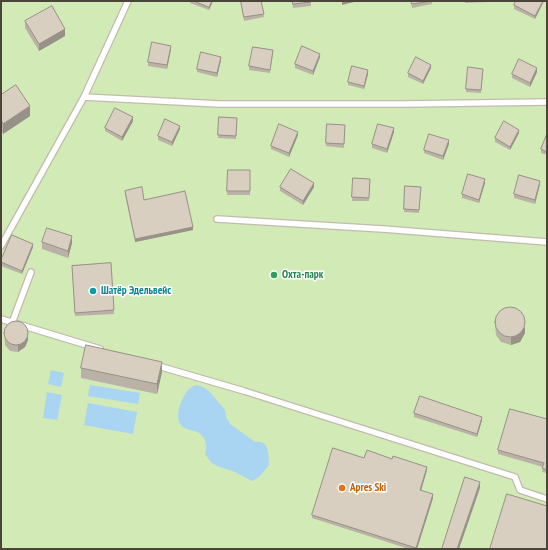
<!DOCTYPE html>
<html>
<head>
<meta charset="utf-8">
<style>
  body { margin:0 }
  #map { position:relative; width:548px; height:550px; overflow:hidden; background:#f6f3ec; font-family:"PT Sans Narrow",sans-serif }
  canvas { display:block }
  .frame { position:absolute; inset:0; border:2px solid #4b4439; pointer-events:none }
</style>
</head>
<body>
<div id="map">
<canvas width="548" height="550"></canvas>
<div class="frame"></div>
</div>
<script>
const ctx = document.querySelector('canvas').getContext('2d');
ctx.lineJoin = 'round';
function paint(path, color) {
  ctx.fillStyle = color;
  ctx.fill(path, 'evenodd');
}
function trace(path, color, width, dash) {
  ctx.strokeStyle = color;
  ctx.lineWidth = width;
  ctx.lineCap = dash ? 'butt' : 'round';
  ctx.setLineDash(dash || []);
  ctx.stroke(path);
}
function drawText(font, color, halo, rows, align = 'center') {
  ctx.font = font + ' "PT Sans Narrow",sans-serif';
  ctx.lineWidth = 3;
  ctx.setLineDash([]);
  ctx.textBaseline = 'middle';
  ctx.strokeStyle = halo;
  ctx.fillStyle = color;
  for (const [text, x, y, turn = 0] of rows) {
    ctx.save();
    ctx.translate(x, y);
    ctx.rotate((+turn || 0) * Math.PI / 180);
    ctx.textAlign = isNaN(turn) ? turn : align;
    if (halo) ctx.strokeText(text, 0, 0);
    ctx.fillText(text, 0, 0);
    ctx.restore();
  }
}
paint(new Path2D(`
  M1,1H547V549H1Z`), '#d2eab5');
paint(new Path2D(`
  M51,370L64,373L61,387L48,384Z
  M90,385L140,393L138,404L88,396Z
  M196,385L203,387L209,391L225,410L226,417L230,424L255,442C270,440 268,455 269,465L260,476L252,481C246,478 241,475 235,472C221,466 214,469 205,454C208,445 206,435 195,431C191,430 187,430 183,427C173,418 181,399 188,390C190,388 193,386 196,385Z
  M47,392L62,395L57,420L43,418Z
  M88,403L137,412L133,434L84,425Z`), '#a9d4f2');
const lane = new Path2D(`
  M84,97L219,104H404L547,102
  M217,219L383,229L547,242
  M1,246L84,97L128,1
  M1,319L100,349
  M12,323L31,272
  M155,365L244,391L515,477L520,490L547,499`);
trace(lane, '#c2bbae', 8);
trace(lane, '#fff', 5.5);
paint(new Path2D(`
  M190,1H213L209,10L190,3Z
  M241,1H261L264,17L244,21Z
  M292,1H311V6L293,8Z
  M411,1H432V4L412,8Z
  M465,1H487V2L465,3Z
  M516,1H544L535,19L514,9V5Z
  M25,21L65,36L39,51L25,28Z
  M171,49L167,69L148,66V62Z
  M273,53L270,73L249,70V66Z
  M320,57L313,75L295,68V64Z
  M221,60L217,77L197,72V69Z
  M431,68L423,84L408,77V73Z
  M483,72L481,93L466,92V89Z
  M537,72L530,87L512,78V74Z
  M368,74L364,89L348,85V82Z
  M1,95L30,116L3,134L1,130Z
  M237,118L236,139L218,138V135Z
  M133,121L122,141L105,131V128Z
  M327,124L345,125L344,148L326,146Z
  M180,129L172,146L158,140V136Z
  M394,132L387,153L372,148V144Z
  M519,133L510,150L495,142V138Z
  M547,134V155L541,153V149Z
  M298,135L289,157L271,149V146Z
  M449,144L443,160L424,153V150Z
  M228,170H250V195H227Z
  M353,178L370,179L369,201H352Z
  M485,183L479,203L462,198V194Z
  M540,184L535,204L514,198V194Z
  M405,186L421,187L419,213L404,212Z
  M280,187H314L303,205L280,191Z
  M125,191L144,200L193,230L135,242L125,194Z
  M42,242L72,243L68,258L42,249Z
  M33,247L22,274L1,266V260Z
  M111,263L114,314L75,316L72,266Z
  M495,325L525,333L520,342L511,345L501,342L496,335Z
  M4,330L28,340L25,347L18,352L10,351L5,345Z
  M81,368L162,372L157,394L81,378Z
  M414,413L482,420L477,437L414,417Z
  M547,419V473L542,472L543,467L498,454V450Z
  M364,458L427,470L421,490L433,498L417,549H409L312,518V515Z`), '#bab2a6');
paint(new Path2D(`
  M212,1H213L209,10V7Z
  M345,1H358L342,5V2Z
  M543,1H544L535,19V16Z
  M65,29V36L39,51V44Z
  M171,46V49L167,69V65Z
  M320,54V57L313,75V71Z
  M221,57V60L217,77V73Z
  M431,65V68L423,84V81Z
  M537,68V72L530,87V83Z
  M368,70V74L364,89V86Z
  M30,106V116L3,134V124Z
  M133,117V121L122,141V137Z
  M180,126V129L172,146V142Z
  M394,128V132L387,153V149Z
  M519,130V133L510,150V147Z
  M298,132V135L289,157V153Z
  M449,140V144L443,160V156Z
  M485,179V183L479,203V200Z
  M540,181V184L535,204V200Z
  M314,183V187L303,205V201Z
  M193,227V230L135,242V239Z
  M72,236V243L68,258V251Z
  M33,244V247L22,274V271Z
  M525,327V333L520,342L511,345V338Z
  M28,333V340L25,347L18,352V345Z
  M162,362V372L157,394V384Z
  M482,417V420L477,437V434Z
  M427,467V470L420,494V490Z
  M480,482V488L459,549H457Z
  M433,494V498L417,549H416Z`), '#979187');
const building = new Path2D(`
  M194,1H212L209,7Z
  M241,1H261L264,14L244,17Z
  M293,1H311V2L293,4Z
  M411,1H432L412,4Z
  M516,1H543L535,16L514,5Z
  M52,6L65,29L39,44L25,21Z
  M152,42L171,46L167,65L148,62Z
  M302,46L320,54L313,71L295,64Z
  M253,47L273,50L270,70L249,66Z
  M201,52L221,57L217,73L197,69Z
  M416,57L431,65L423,81L408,73Z
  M519,59L537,68L530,83L512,74Z
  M352,66L368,70L364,86L348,82Z
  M468,67L483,69L481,90L466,89Z
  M16,85L30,106L3,124L1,120V95Z
  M115,108L133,117L122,137L105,128Z
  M219,117L237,118L236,136L218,135Z
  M165,119L180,126L172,142L158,136Z
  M504,121L519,130L510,147L495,138Z
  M279,124L298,132L289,153L271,146Z
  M327,124L345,125L344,144L326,143Z
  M378,124L394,128L387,149L372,144Z
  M429,134L449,140L443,156L424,150Z
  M547,134V152L541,149Z
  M291,169L314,183L303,201L280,187Z
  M228,170H250V191H227Z
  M468,174L485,179L479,200L462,194Z
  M519,175L540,181L535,200L514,194Z
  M353,178L370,179L369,198L352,197Z
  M405,186L421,187L419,210L404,209Z
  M142,187L144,200L185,191L193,227L135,239L125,191Z
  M47,228L72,236L68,251L42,242Z
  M12,235L33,244L22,271L1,262V260Z
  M111,263L114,310L75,313L72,266Z
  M495 322a15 15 0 1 1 30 0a15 15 0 1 1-30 0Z
  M4 333a12 12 0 1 1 24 0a12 12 0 1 1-24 0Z
  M86,345L162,362L157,384L81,368Z
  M420,396L482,417L477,434L414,413Z
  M510,409L547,419V470L542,468L544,463L498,450Z
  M333,448L364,458L367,450L392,459L393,456L427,467L420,490L433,494L416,548L312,515Z
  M465,477L480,482L457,549H442Z
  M507,494L547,506V549H490Z`);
paint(building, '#d8cfc1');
trace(building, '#979187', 1);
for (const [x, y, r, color] of [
  [274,275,4,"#2e9e5b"],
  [93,291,4,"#0f9aa8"],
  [342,488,4,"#e8710a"]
]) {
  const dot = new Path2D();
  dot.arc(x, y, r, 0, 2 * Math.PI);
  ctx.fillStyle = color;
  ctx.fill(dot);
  trace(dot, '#fff', 1.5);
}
drawText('bold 11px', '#27864d', '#fff', [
  ["Охта-парк",282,275]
], 'left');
drawText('bold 11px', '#0d838f', '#fff', [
  ["Шатёр Эдельвейс",101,291]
], 'left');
drawText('bold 11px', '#c56008', '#fff', [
  ["Apres Ski",350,488]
], 'left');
</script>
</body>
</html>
